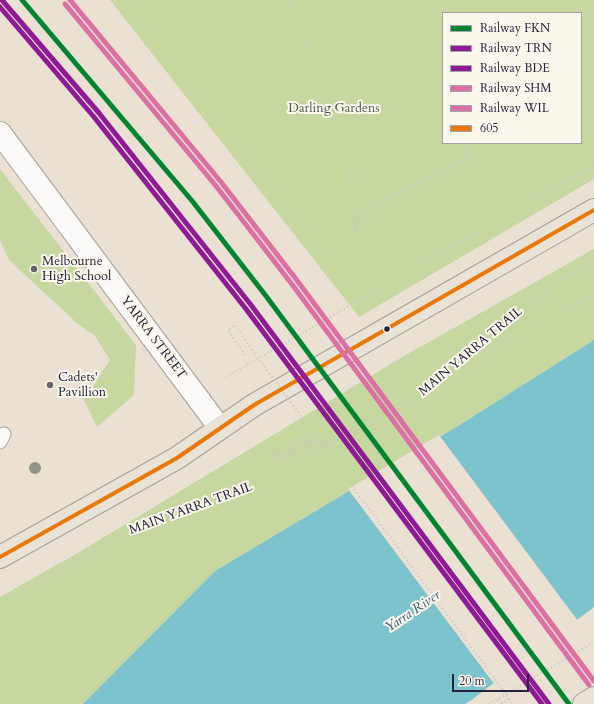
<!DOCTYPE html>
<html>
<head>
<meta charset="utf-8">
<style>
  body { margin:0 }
  #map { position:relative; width:594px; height:704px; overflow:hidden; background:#eae1d3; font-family:Cardo,serif }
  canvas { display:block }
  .legend { position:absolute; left:442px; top:12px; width:140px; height:132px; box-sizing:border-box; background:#fbf7ec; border:1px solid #a4a2a5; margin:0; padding:5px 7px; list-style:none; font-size:12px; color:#22223b }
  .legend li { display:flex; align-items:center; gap:8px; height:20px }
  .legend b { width:20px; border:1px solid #a4a2a5 }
  .scale { position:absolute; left:452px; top:674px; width:77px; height:18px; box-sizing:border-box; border:2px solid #22223b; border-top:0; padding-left:5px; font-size:12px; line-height:14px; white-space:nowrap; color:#22223b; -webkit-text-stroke:3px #fbf7ec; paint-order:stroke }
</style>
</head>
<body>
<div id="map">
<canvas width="594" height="704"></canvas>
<ul class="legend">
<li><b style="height:5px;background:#028430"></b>Railway FKN</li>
<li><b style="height:5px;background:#8f1a95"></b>Railway TRN</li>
<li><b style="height:5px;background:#8f1a95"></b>Railway BDE</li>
<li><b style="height:5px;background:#dc6fa3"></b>Railway SHM</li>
<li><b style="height:5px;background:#dc6fa3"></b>Railway WIL</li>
<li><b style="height:5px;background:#e97806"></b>605</li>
</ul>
<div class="scale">20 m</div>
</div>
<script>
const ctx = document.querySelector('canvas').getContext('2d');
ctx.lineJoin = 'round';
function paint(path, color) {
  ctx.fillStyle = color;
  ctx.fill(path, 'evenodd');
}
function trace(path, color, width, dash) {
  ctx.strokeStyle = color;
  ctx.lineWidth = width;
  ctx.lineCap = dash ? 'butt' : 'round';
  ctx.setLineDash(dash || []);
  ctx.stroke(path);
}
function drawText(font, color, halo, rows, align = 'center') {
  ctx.font = font + ' Cardo,serif';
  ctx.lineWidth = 4;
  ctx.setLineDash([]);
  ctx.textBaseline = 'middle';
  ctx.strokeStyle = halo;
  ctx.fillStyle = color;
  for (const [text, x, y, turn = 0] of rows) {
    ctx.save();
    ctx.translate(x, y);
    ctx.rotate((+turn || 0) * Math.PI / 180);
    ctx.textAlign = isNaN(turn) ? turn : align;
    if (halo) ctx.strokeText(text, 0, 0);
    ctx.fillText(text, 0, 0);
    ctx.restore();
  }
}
paint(new Path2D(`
  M110,0H594V179L359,317ZM443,13H581V143H443Z
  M0,169L136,345L134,395L97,427L84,400L110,360L95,336L78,324L9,260L0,240Z
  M594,249V340L458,426L215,571L83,704H0V597L76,554L404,356Z`), '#c7d7a0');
paint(new Path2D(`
  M594,340V607L470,701L465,704H83L215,571L458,426Z`), '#7cc3cd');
paint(new Path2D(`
  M439,435L578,621L495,685L348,489Z`), '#eae1d3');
const service = new Path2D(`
  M0,442L4,434`);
const minor = new Path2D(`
  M0,133L220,428`);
const primary = new Path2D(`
  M0,557L177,458L254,405L594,210`);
const motorway = new Path2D(`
  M584,704L594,698`);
trace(service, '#a49e9a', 15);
trace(minor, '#a49e9a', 24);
trace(primary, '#a49e9a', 24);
trace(motorway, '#a49e9a', 24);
trace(new Path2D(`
  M289,0L325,86L349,164L356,230
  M363,298L357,284L356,230L359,220L374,205L470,156L464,143
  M475,349L481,354C520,337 558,317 594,294
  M245,355L228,330L235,325L255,354
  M226,377L594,165
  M306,442L339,440
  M272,447L279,458L306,442L302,436L300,438
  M0,604L125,532L199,503L243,492L416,397L521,310L558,282L594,260
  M499,699L503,704
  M489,704L594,642`), '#cac8c6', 2.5, [1, 3]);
trace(service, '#fcfaf8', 13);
trace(minor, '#fcfaf8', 22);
trace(primary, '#e9e2d6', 22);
trace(motorway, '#e9e2d6', 22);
trace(new Path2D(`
  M255,354L513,704
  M300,438L273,454L277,462L316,439
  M501,704L509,699`), '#cac8c6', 2.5, [1, 3]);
trace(new Path2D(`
  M0,557L177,458L254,405L594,210`), '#e97806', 4);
trace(new Path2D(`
  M22,0L193,202L266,296L569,704`), '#028430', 5);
trace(new Path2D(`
  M2,0L99,113L251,305L549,704`), '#8f1a95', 5);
trace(new Path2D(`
  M0,7L94,117L246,309L542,704`), '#8f1a95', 5);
trace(new Path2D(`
  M70,0L221,182L296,279L594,681`), '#dc6fa3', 5);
trace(new Path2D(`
  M65,4L216,186L291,283L589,685`), '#dc6fa3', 5);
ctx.fillStyle = '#939589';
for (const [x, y] of [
  [35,468]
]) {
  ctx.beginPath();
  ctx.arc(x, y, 6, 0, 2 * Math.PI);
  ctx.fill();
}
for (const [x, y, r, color] of [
  [34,269,4,"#686570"],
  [387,329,3.5,"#22223b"],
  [50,385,4,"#686570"]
]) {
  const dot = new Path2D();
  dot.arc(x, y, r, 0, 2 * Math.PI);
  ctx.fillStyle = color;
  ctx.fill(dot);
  trace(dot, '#fbf7ec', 1.5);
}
drawText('13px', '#4b564d', '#fbf7ec', [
  ["Darling Gardens",334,109]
]);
drawText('13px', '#22223b', '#fbf7ec', [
  ["Melbourne",42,262],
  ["High School",42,277],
  ["Cadets'",58,378],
  ["Pavillion",58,393]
], 'left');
drawText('13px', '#22223b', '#fbf7ec', [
  ["YARRA STREET",153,338,53],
  ["MAIN YARRA TRAIL",471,352,-40],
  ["MAIN YARRA TRAIL",191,509,-20]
]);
drawText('italic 14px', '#335d74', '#fbf7ec', [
  ["Yarra River",413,612,-34]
]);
</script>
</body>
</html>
